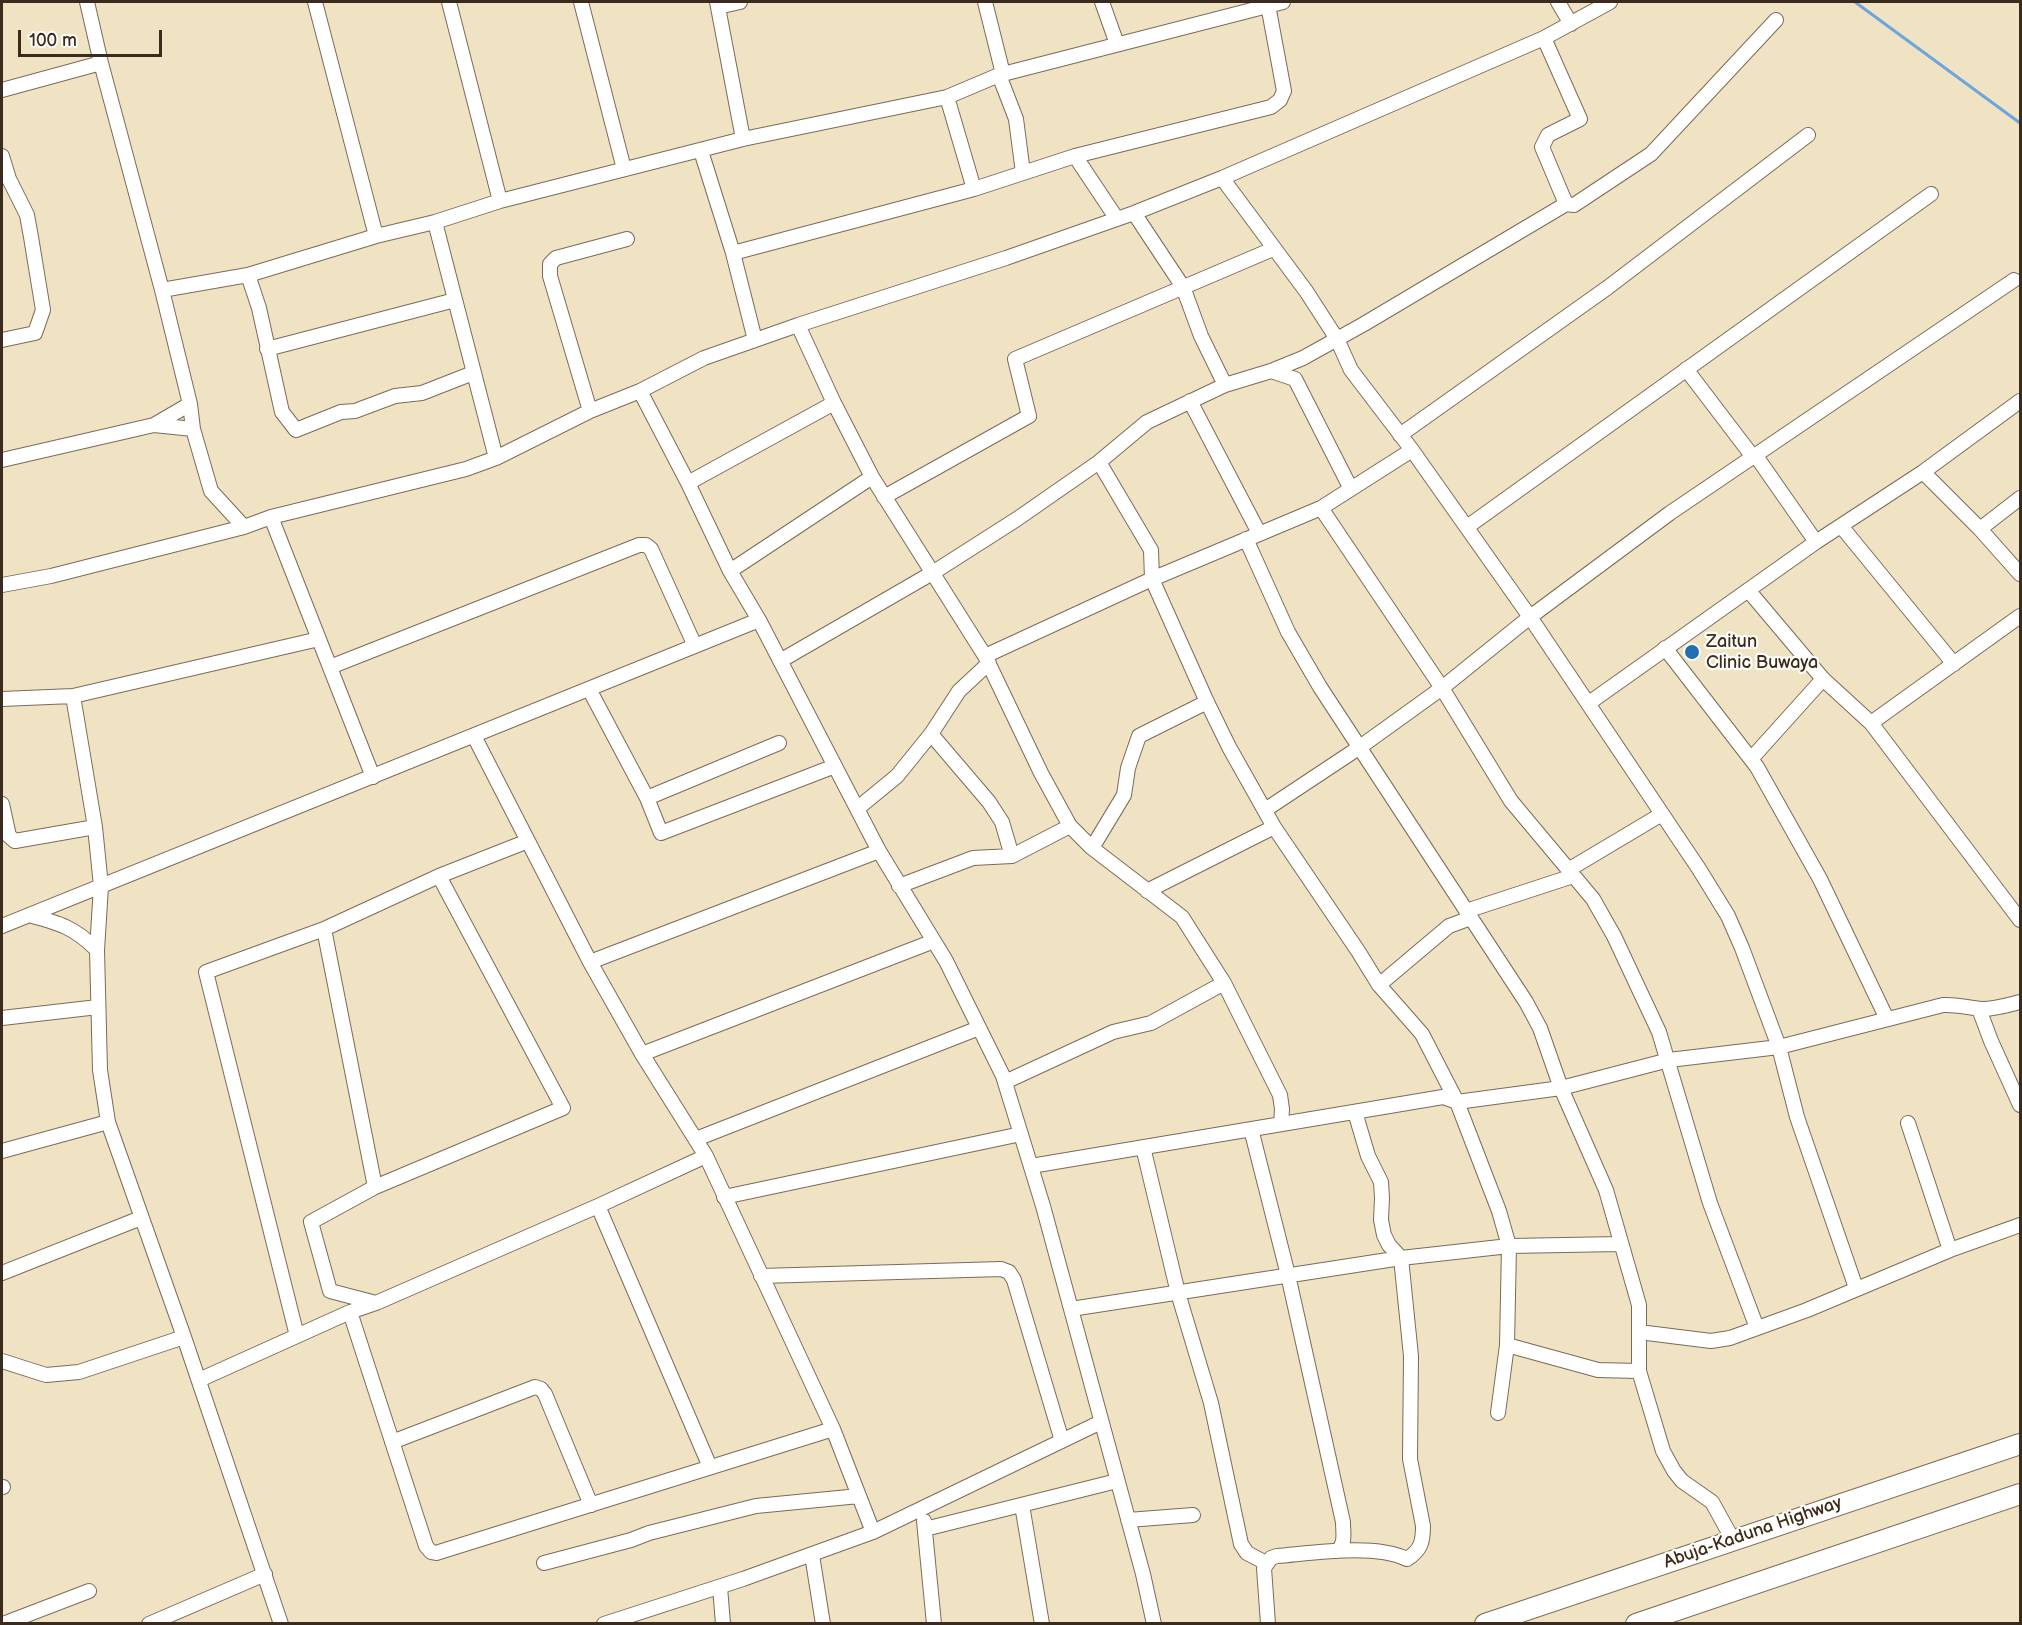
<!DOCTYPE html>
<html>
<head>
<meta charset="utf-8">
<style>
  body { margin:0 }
  #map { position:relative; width:2022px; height:1625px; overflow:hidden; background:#efe3c4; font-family:"Balsamiq Sans",sans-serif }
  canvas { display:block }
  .frame { position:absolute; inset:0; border:3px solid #3b2a1e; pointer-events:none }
  .scale { position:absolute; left:18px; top:30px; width:144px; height:27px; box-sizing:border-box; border:3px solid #3b2a1e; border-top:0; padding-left:8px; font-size:18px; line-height:21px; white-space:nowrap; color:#3b2a1e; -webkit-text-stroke:4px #fdfcf7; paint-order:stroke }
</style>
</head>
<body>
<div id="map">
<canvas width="2022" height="1625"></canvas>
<div class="frame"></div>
<div class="scale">100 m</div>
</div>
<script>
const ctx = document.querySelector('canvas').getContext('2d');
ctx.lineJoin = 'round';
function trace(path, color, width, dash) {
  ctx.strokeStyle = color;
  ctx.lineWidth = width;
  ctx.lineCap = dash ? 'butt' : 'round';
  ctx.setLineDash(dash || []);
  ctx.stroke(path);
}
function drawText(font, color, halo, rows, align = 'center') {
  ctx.font = font + ' "Balsamiq Sans",sans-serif';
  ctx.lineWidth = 4.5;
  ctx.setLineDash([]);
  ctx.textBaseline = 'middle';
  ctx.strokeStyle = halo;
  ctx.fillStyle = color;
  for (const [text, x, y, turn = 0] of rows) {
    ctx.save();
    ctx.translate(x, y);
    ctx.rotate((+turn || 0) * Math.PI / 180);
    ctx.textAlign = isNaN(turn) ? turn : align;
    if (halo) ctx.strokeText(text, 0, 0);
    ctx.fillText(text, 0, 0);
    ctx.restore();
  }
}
trace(new Path2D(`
  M1855,2L2020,123`), '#6da6dd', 3);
const minor = new Path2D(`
  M87,2L101,63L162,290L190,404L193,429L211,491L244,527L271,517L373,777
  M315,2L376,236
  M449,2L500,201
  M581,2L624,169
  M717,2L743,139
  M985,2L1003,74
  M1102,2L1117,44
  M1558,2L1571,24
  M718,7L740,2
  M1544,38L1580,119L1548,135L1542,147L1566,204
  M999,75L1016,119L1023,173
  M2,90L101,63
  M947,97L974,189
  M701,151L733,253L755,340
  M2,156L9,179L27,215L31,237L43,310L35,333L2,340
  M1075,156L1117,219
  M1222,178L1306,291L1337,339L1351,370L1412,450L1530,617L1699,869L1728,916L1742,948L1779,1047L1797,1117L1856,1288
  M1134,213L1183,287L1201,336L1225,385
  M435,222L496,458
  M733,253L974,189L1075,156L1271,107L1280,100L1284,91L1268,5
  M248,275L259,308L282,412L296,430L341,412L355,411L395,396L422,393L473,373
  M162,290L248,275L376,236L435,222L500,201L743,139L947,97L999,75L1283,2
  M798,325L834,403L872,477L985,656L1041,773L1070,826L1092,848L1182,917L1224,983L1280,1095L1282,1109L1281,1124
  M267,349L455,300
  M1686,369L1753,457
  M1271,371L1295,379L1351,489
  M640,391L688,483L730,571L759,620
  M1190,401L1259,533
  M590,411L550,276V264L556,258L627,239
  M154,425L193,429
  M1400,435L1607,288L1808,135
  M1756,456L1816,542
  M2,460L154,425L190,404
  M1099,462L1151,550L1152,579L1207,702L1229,747L1274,827L1358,951L1379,985L1422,1034L1457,1102L1499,1211L1509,1246L1507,1345L1498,1413
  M1923,472L1980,529L2020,574
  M688,483L834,403
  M884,497L1029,416L1015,359L1273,249
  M1321,508L1442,688L1511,801L1593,899L1614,936L1659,1032L1710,1203L1757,1328
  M271,517L466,469L496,458L590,411L640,391L704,358L798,325L1006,258L1134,213L1222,178L1544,38L1610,2
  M1841,526L1954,664
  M1467,527L1931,194
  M1980,529L2020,498
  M1246,539L1288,632L1320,687L1526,1002L1540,1028L1561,1088L1606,1190L1639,1305V1371L1663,1451L1674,1471L1682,1481L1712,1502L1733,1540
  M730,571L872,477
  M2,585L51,576L244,527
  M1748,590L1823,679L1871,723L2020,920
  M1665,648L1757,767L1820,879L1887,1019
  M985,656L1152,579L1321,508L1412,450
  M780,661L934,572L1017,519L1099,462L1147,422L1225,385L1271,371L1303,358L1364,324L1566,204L1574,205L1651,154L1776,20
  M330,667L639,545H646L651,549L695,646
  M589,689L647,798L661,833L835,766
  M73,696L95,827L101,886L97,950L100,1070L108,1122L184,1337L281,1624
  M2,699L73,696L319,639
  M1589,703L1816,542L1923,472L2020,401
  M1871,723L2020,616
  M931,734L989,802L1002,822L1012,856
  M474,736L590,962L642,1054L706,1156L833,1429L873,1532
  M1751,759L1823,679
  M647,798L779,743
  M2,804L9,836L15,841L95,827
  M858,808L897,776L931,734L959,691L989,663
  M1265,810L1360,747L1442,688L1530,617L1670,513L2014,280
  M1092,848L1124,795L1128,768L1139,736L1207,702
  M1568,870L1662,814
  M899,886L973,858L1012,856L1070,826
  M1147,891L1274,827
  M1466,911L1573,876
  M29,915C59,923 74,927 97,950
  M2,926L759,620L879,851L946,961L1003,1076L1043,1206L1143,1574L1154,1624
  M324,929L375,1187L311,1222L330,1291L376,1303
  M590,962L879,851
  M1379,985L1449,926L1471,918
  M1979,1009L1991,1041L2020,1105
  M2,1018L98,1007
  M642,1054L934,941
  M1005,1082L1113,1032L1151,1023L1224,983
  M1908,1123L1950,1250
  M1251,1129L1288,1275L1343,1522C1343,1533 1346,1544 1337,1551
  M696,1139L979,1028
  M1143,1147L1178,1293L1211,1403L1241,1544L1247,1553L1266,1563
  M2,1151L108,1122
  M1031,1166L1443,1097L1457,1102L1561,1088L1669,1060L1779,1047L1943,1005C1957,1004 1968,1008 1982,1009C1995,1009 2008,1005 2020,1002
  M375,1187L563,1108L439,876
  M724,1197L1021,1134
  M598,1206L710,1467
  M2,1273L141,1218
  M761,1276L1001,1269L1009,1272L1014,1280L1062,1441
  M1071,1309L1401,1258L1509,1246L1620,1244
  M350,1312L426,1546L431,1552L436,1553L833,1429
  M1639,1332L1711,1341L1730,1338L1807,1310L1950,1250L2020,1225
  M297,1336L206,972L324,929L439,876L528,841
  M1507,1345L1598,1370L1639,1371
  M2,1361L46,1375L79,1372L184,1337
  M199,1380L350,1312L376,1303L598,1206L706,1156
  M392,1442L535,1387L541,1389L545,1394L591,1505
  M2,1487H3
  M1022,1505L1042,1624
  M1128,1520L1193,1515
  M924,1521L934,1624
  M925,1529L1117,1481
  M812,1555L823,1624
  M544,1563L631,1540L649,1533L756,1506L859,1496
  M720,1587L723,1624
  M3,1624L89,1591
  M149,1624L265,1574
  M604,1624L743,1579L873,1532L1101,1422
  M1268,1624L1264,1568L1271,1558L1277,1556C1313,1553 1375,1543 1407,1559C1421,1550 1423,1542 1423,1526L1410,1459L1411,1356L1401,1258L1389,1245L1384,1235L1381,1220L1382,1198L1381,1182L1368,1156L1355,1112`);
const highway = new Path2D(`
  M1485,1624L2020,1444
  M1636,1624L2020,1494`);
trace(minor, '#7a6b58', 16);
trace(highway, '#7a6b58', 22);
trace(minor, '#fff', 14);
trace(highway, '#fff', 20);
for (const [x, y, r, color] of [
  [1692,652,8,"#1f6fb2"]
]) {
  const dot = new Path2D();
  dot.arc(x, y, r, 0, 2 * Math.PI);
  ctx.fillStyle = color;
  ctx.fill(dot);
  trace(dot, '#fdfcf7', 2);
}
drawText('18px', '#3b2a1e', '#fdfcf7', [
  ["Zaitun",1706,642],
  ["Clinic Buwaya",1706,663]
], 'left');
drawText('18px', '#3b2a1e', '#fdfcf7', [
  ["Abuja-Kaduna Highway",1753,1533,-19]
]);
</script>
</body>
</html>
